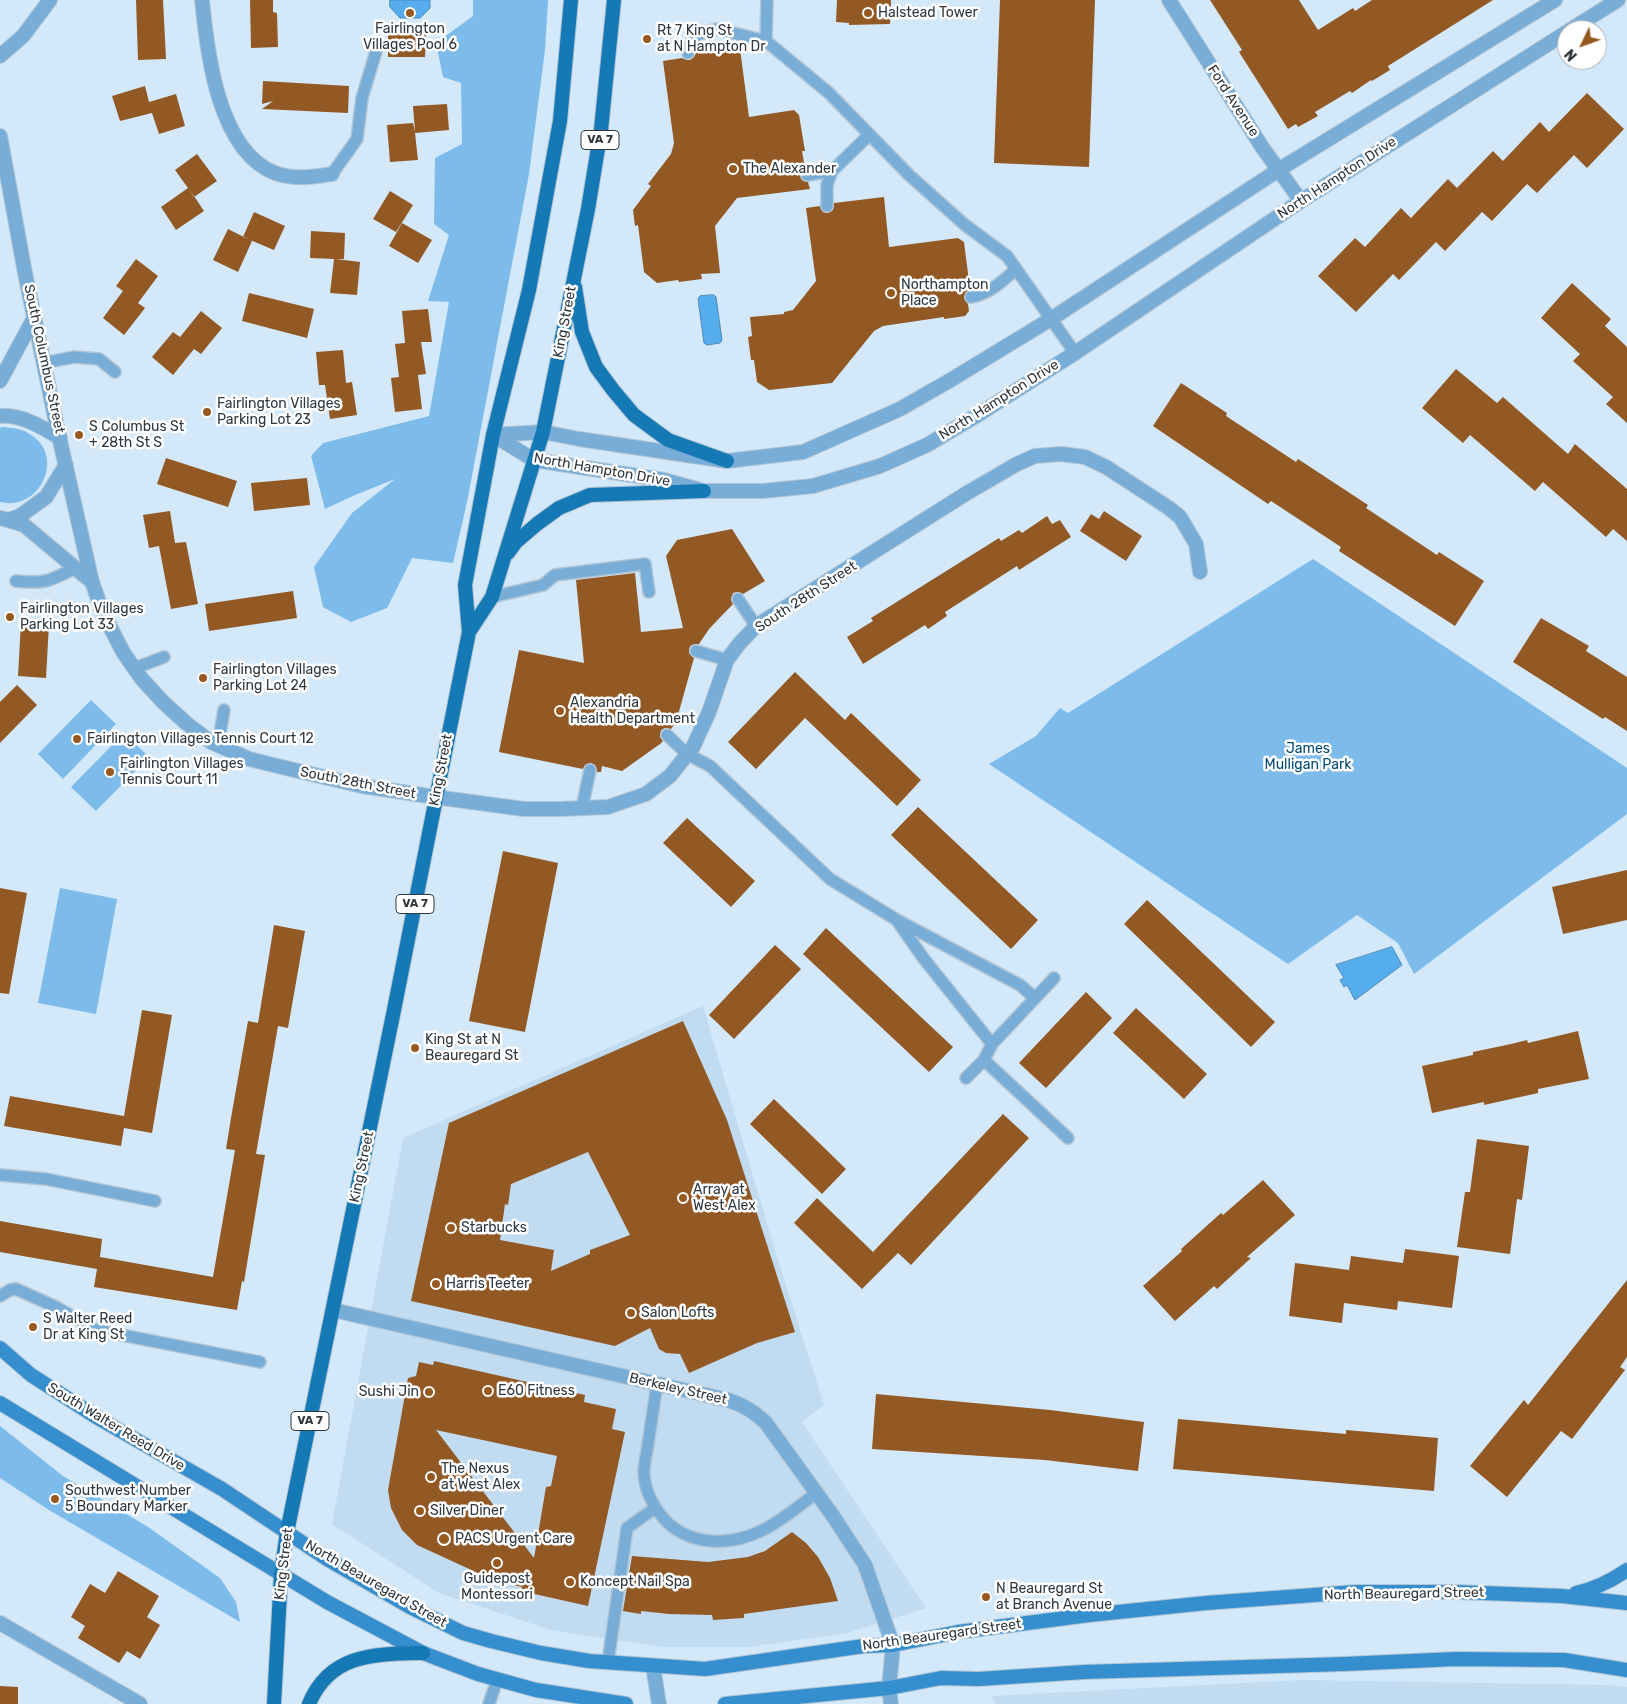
<!DOCTYPE html>
<html>
<head>
<meta charset="utf-8">
<style>
  body { margin:0 }
  #map { position:relative; width:1627px; height:1704px; overflow:hidden; background:#d3e8f9; font-family:Rubik,sans-serif }
  canvas { display:block }
  .north { position:absolute; left:1557px; top:20px; width:50px; height:50px; box-sizing:border-box; background:#fff; border:1px solid #acafb2; border-radius:50%; rotate:228deg; font-size:14px; font-weight:700; line-height:20px; text-align:center; color:#30383e }
  .north::after { content:''; display:block; margin:auto; width:18px; height:22px; background:#97591f; clip-path:polygon(50% 0,100% 100%,50% 72%,0 100%) }
</style>
</head>
<body>
<div id="map">
<canvas width="1627" height="1704"></canvas>
<div class="north">N</div>
</div>
<script>
const ctx = document.querySelector('canvas').getContext('2d');
ctx.lineJoin = 'round';
function paint(path, color) {
  ctx.fillStyle = color;
  ctx.fill(path, 'evenodd');
}
function trace(path, color, width, dash) {
  ctx.strokeStyle = color;
  ctx.lineWidth = width;
  ctx.lineCap = dash ? 'butt' : 'round';
  ctx.setLineDash(dash || []);
  ctx.stroke(path);
}
function drawText(font, color, halo, rows, align = 'center') {
  ctx.font = font + ' Rubik,sans-serif';
  ctx.lineWidth = 5;
  ctx.setLineDash([]);
  ctx.textBaseline = 'middle';
  ctx.strokeStyle = halo;
  ctx.fillStyle = color;
  for (const [text, x, y, turn = 0] of rows) {
    ctx.save();
    ctx.translate(x, y);
    ctx.rotate((+turn || 0) * Math.PI / 180);
    ctx.textAlign = isNaN(turn) ? turn : align;
    if (halo) ctx.strokeText(text, 0, 0);
    ctx.fillText(text, 0, 0);
    ctx.restore();
  }
}
paint(new Path2D(`
  M703,1006L776,1254L824,1405L802,1422L926,1608L847,1633L748,1647H663L551,1630L439,1593L332,1524L403,1138Z
  M1302,1680L1605,1685L1627,1687V1704H996L991,1696Z`), '#c1dbf1');
paint(new Path2D(`
  M473,0H548L545,50L529,174L467,502L453,563L412,558L387,608L351,622L323,607L314,567L352,513L395,479L355,495L325,509L311,456L323,443L429,416L449,302L428,301L449,235L434,224L435,158L462,144L461,83L443,77L436,43L473,16Z
  M2,427C11,428 20,428 28,433C67,454 41,512 0,502V428Z
  M1313,559L1627,768V814L1414,974L1398,943L1357,915L1288,964L989,764L1036,736L1060,708L1068,713Z
  M91,700L116,724L63,779L38,754Z
  M124,733L149,757L96,811L71,787Z
  M60,888L117,899L96,1014L38,1003Z
  M0,1426L63,1476L148,1527L220,1578L236,1602L240,1622L49,1510L0,1478Z`), '#7dbbeb');
const water = new Path2D(`
  M390,0H430V8L420,18H400L390,7Z
  M714,295L716,297L722,340L720,343L707,345L704,343L698,299L700,296Z
  M1392,947L1402,965L1355,1000L1347,985L1344,987L1340,980L1344,978L1336,965Z`);
paint(water, '#56aded');
trace(water, '#4b8ab8', 1);
paint(new Path2D(`
  M136,0H163L166,59L138,60Z
  M250,0H273V12L277,13L278,47L251,48Z
  M837,0H891L890,24L849,25V23L836,22Z
  M1000,0H1095L1089,167L994,163Z
  M1210,0H1299L1318,30L1353,8L1355,11L1372,0H1493L1388,66L1390,70L1372,81L1371,80L1352,93L1350,91L1315,112L1318,116L1298,127L1296,124L1288,129L1239,52L1242,50Z
  M388,34H426L425,57H388Z
  M725,45H734L740,49L749,117L794,110L799,115L805,151H802L805,168L800,172V176L802,180L808,182L810,189L737,198L715,226L720,273L701,274L702,279L679,282L678,280L657,283L644,272L638,225L635,226L633,210L651,186L648,184L671,154L674,143L663,61L682,58L687,60H690L694,57L696,53L698,52L697,48Z
  M263,81L349,86L348,113L262,109L273,101L262,104Z
  M145,86L149,102L176,94L185,126L159,134L152,113L120,121L112,96Z
  M1587,93L1624,129L1587,168L1574,155L1537,193L1527,184L1492,221L1482,212L1445,251L1436,242L1399,280L1393,274L1356,312L1318,276L1355,238L1365,247L1401,208L1411,218L1448,179L1457,188L1493,151L1503,161L1540,122L1549,132Z
  M447,104L449,130L415,133L418,160L390,162L387,125L413,123L415,132L413,106Z
  M197,154L217,181L194,197L190,190L204,211L176,230L161,207L188,188L175,170Z
  M390,191L413,205L396,232L373,219Z
  M884,197L889,247L958,238L964,242L970,289L966,292L964,298L968,304L969,311L965,316L944,319V317L883,326L874,331L832,383L769,390L757,382L754,360H751L748,337L752,336L750,317L784,314V312L793,310L816,281L806,208L820,206L823,212L827,213L833,210L834,203Z
  M254,212L285,226L274,250L243,237Z
  M402,223L432,240L418,263L389,246Z
  M228,229L252,241L238,272L213,260Z
  M311,231L345,233L344,259H336L360,262L357,295L330,293L334,259L310,258Z
  M136,259L158,276L138,303L145,308L124,335L103,318L123,291L116,286Z
  M1572,283L1611,319L1605,326L1627,347V423L1606,404L1613,397L1573,361L1580,354L1541,318Z
  M249,293L314,309L307,338L242,321Z
  M428,309L432,342H421L426,374L418,375L422,409L395,412L391,378L399,377L395,344L405,343L402,311Z
  M201,311L222,328L201,354L194,349L173,375L152,357L173,332L180,337Z
  M343,350L346,383L352,382L357,415L330,419L325,385H319L316,352Z
  M1456,369L1497,403L1503,397L1568,454L1575,444L1627,489V541L1613,529L1606,537L1543,482L1535,491L1470,435L1463,443L1422,408Z
  M1181,383L1227,413L1226,416L1296,462L1298,459L1368,505L1366,508L1437,555L1439,552L1484,581L1455,626L1339,551L1341,547L1271,501L1268,504L1153,426Z
  M166,458L237,481L228,507L157,484Z
  M307,478L310,505L254,511L251,483Z
  M170,511L175,543L186,542L198,604L171,609L159,546L149,548L143,515Z
  M1104,511L1142,536L1126,561L1080,531L1091,514L1099,519Z
  M1047,516L1052,524L1060,520L1071,537L1019,570L1017,566L945,612L947,616L928,629L925,625L863,664L847,637L873,621L871,618L999,538L1001,541L1019,530L1022,533Z
  M732,529L765,581L743,594L738,592L733,593L731,599L733,604L709,629L699,644H695L690,646L689,653L694,658L676,722L671,729L665,728L661,730L660,737L663,741L660,744L622,771L602,766L601,772H597L595,765L591,763L585,765L583,769L499,752L519,650L584,663L576,580L635,573L641,632L683,628L666,556L677,540Z
  M293,591L297,618L209,631L205,604Z
  M1541,618L1589,646L1586,651L1627,677V731L1605,717L1603,719L1513,662Z
  M21,622L49,624L46,678L18,676Z
  M795,672L845,720L851,713L921,780L897,806L805,718L756,769L728,742Z
  M17,685L37,705L0,743V702Z
  M918,807L1038,920L1011,949L891,835Z
  M687,818L755,881L731,907L663,843Z
  M503,851L558,863L525,1032L469,1021Z
  M1627,870V920L1563,934L1552,887Z
  M0,888L27,893L9,994L0,993Z
  M1147,900L1275,1022L1251,1047L1124,924Z
  M274,925L305,931L288,1028L278,1026L256,1154L265,1155L244,1282L242,1281L237,1310L94,1287L97,1269L0,1252V1221L102,1239L100,1257L213,1277L235,1150L226,1149L231,1118L248,1021L258,1023Z
  M826,928L953,1047L929,1072L803,954Z
  M775,945L801,969L734,1039L709,1015Z
  M1086,992L1112,1018L1046,1088L1019,1063Z
  M1136,1008L1207,1074L1184,1099L1113,1033Z
  M142,1010L172,1015L152,1133L124,1128L121,1146L4,1126L10,1096L124,1116Z
  M683,1021L727,1120L795,1332L757,1343L689,1373L680,1354L666,1353L659,1349L650,1328L615,1346L411,1301L449,1123ZM588,1152L630,1235L590,1250V1254L551,1271L554,1250L500,1240L505,1204L508,1205L511,1184Z
  M1578,1031L1589,1079L1538,1089V1093L1484,1105V1102L1432,1113L1422,1066L1473,1055V1052L1511,1044L1527,1040L1528,1043Z
  M774,1099L846,1169L822,1194L750,1124Z
  M1003,1114L1029,1138L911,1265L898,1253L862,1289L794,1223L817,1198L873,1252Z
  M1477,1139L1529,1146L1522,1200L1517,1199L1510,1254L1457,1247L1465,1192H1470Z
  M1263,1180L1295,1215L1247,1257L1251,1258L1217,1289L1214,1286L1175,1321L1143,1286L1182,1251L1181,1249L1221,1213L1223,1215Z
  M1405,1249L1459,1256L1452,1308L1398,1301L1397,1310L1344,1303L1342,1323L1289,1316L1295,1263L1349,1270L1351,1256L1403,1263Z
  M1627,1280V1357L1620,1367L1625,1370L1572,1439L1561,1431L1507,1497L1470,1466L1524,1400L1528,1405Z
  M434,1361L585,1395L584,1402L616,1409L612,1429L625,1432L588,1606L521,1591L522,1587L493,1580L417,1545L402,1530L391,1508L388,1490L408,1378L416,1376L419,1362L433,1365ZM436,1430L557,1456L551,1486L546,1487L534,1558Z
  M876,1394L1050,1410L1144,1422L1138,1471L1045,1460L872,1449Z
  M1178,1419L1346,1434V1430L1438,1438L1434,1491L1173,1469Z
  M792,1532L806,1543L818,1557L830,1578L838,1601L744,1614V1618L713,1620L712,1615L669,1614L641,1611V1614L623,1611L632,1556L708,1562L748,1557L765,1551Z
  M118,1571L159,1596L147,1617L160,1625L140,1659L127,1651L119,1663L78,1638L85,1626L71,1617L90,1584L105,1593Z
  M0,1686L18,1687V1704H0Z`), '#935925');
const service = new Path2D(`
  M767,0L766,41L829,93L909,175L965,225L1007,256L1075,353
  M688,53L689,45L699,34L717,29L766,41
  M332,174L357,139L362,98L377,48
  M807,175L832,171L869,135
  M827,206V185L832,171
  M971,297C989,294 1003,281 1016,269
  M44,363L74,357L99,359L115,372
  M16,581C45,584 50,581 75,568
  M492,597L543,585L555,575L645,564L649,592
  M738,599L756,626
  M696,651L727,660
  M135,668L164,657
  M667,735L687,754L710,766L830,879L897,920L1020,985L1035,998
  M218,745L224,710
  M582,808L590,770
  M898,922L924,959L992,1044
  M984,1060L1068,1138
  M966,1078L984,1060L992,1044L1054,978
  M0,1175L46,1179L155,1201
  M0,1296L10,1290L16,1289L56,1307L96,1330L260,1362
  M657,1384C654,1404 651,1424 648,1444C647,1453 644,1462 644,1471C644,1489 653,1506 664,1519C690,1547 731,1546 763,1530C782,1521 799,1505 817,1493
  M608,1662L627,1528L655,1508
  M489,1704L497,1680`);
const minor = new Path2D(`
  M202,0C207,52 218,151 275,173C295,180 313,177 332,174
  M1169,0L1262,147L1301,201
  M0,56L23,36L50,0
  M0,416C21,414 42,427 60,438
  M0,518L8,520L20,516L46,497L66,465
  M435,797L524,809H560L608,807L646,794L670,776L693,747L709,712L727,660L739,644L756,626L967,493L1017,464L1035,456L1061,454L1085,457L1106,467L1169,508L1180,517L1196,544L1200,572
  M333,1310L728,1400C744,1405 754,1412 766,1423L833,1516L865,1565L893,1645L889,1688L891,1704
  M0,1623L140,1704
  M653,1666L659,1704`);
const tertiary = new Path2D(`
  M1570,30L1618,0
  M0,136L25,273L58,432L92,582L103,613L123,652L141,678L163,702L186,723L211,742L249,759L290,769L362,786L435,797
  M0,381L35,316
  M493,435L534,460L664,480L704,491H763L813,486L880,466L927,445L976,416L1075,353L1301,201L1567,32
  M493,435L543,432L579,439L727,461L803,452L900,409L949,381L1051,319L1280,169L1555,0
  M8,520L24,525L92,582`);
const secondary = new Path2D(`
  M0,1348L31,1375L98,1418L222,1489L327,1559L410,1607L463,1633L491,1641L541,1653L589,1661L705,1669L864,1646L893,1645L958,1632L1089,1615L1206,1603L1355,1592H1456L1562,1596L1627,1603
  M0,1403L327,1602L423,1653L478,1674L536,1690L626,1704
  M1576,1593C1595,1589 1611,1581 1627,1570
  M725,1704L889,1688L941,1678L979,1679L1084,1672L1344,1664L1456,1659L1564,1660L1627,1670`);
const primary = new Path2D(`
  M575,287L582,332L596,367L613,390L634,415L668,440L727,461
  M508,553L516,542L537,524L559,508L590,495L704,491
  M469,632L492,597L543,432L588,209L601,130L614,0
  M274,1704L281,1574L287,1532L394,1010L469,632L465,585L493,435L529,290L560,121L571,0
  M309,1704C330,1653 376,1654 423,1653`);
trace(service, '#b2c5d4', 14);
trace(minor, '#b2c5d4', 16);
trace(tertiary, '#b2c5d4', 16);
trace(secondary, '#b2c5d4', 16);
trace(primary, '#b2c5d4', 16);
trace(service, '#77add7', 11);
trace(minor, '#77add7', 14);
trace(tertiary, '#77add7', 14);
trace(secondary, '#358fce', 14);
trace(primary, '#1579b5', 14);
for (const [x, y, r, color] of [
  [410,13,5,"#97591f"],
  [868,13,5,"#97591f"],
  [647,39,5,"#97591f"],
  [733,169,5,"#97591f"],
  [891,293,5,"#97591f"],
  [207,412,5,"#97591f"],
  [79,435,5,"#97591f"],
  [10,617,5,"#97591f"],
  [203,678,5,"#97591f"],
  [560,711,5,"#97591f"],
  [77,739,5,"#97591f"],
  [110,772,5,"#97591f"],
  [415,1048,5,"#97591f"],
  [683,1198,5,"#97591f"],
  [451,1228,5,"#97591f"],
  [436,1284,5,"#97591f"],
  [631,1313,5,"#97591f"],
  [33,1327,5,"#97591f"],
  [488,1391,5,"#97591f"],
  [429,1392,5,"#97591f"],
  [431,1477,5,"#97591f"],
  [55,1499,5,"#97591f"],
  [420,1511,5,"#97591f"],
  [444,1539,6,"#97591f"],
  [497,1563,5,"#97591f"],
  [570,1582,5,"#97591f"],
  [986,1597,5,"#97591f"]
]) {
  const dot = new Path2D();
  dot.arc(x, y, r, 0, 2 * Math.PI);
  ctx.fillStyle = color;
  ctx.fill(dot);
  trace(dot, '#fff', 2);
}
for (const [x, y, w] of [
  [600,140,38],
  [415,904,38],
  [310,1421,38]
]) {
  const box = new Path2D();
  box.roundRect(x - w / 2, y - 9.5, w, 19, 4);
  ctx.fillStyle = '#fff';
  ctx.fill(box);
  trace(box, '#30383e', 1);
}
drawText('bold 12px', '#30383e', null, [
  ["VA 7",600,140],
  ["VA 7",415,904],
  ["VA 7",310,1421]
]);
drawText('14px', '#30383e', '#fff', [
  ["Halstead Tower",878,13],
  ["Fairlington",410,29,"center"],
  ["Villages Pool 6",410,45,"center"],
  ["Rt 7 King St",657,31],
  ["at N Hampton Dr",657,47],
  ["The Alexander",743,169],
  ["Northampton",901,285],
  ["Place",901,301],
  ["Fairlington Villages",217,404],
  ["Parking Lot 23",217,420],
  ["S Columbus St",89,427],
  ["+ 28th St S",89,443],
  ["Fairlington Villages",20,609],
  ["Parking Lot 33",20,625],
  ["Fairlington Villages",213,670],
  ["Parking Lot 24",213,686],
  ["Alexandria",570,703],
  ["Health Department",570,719],
  ["Fairlington Villages Tennis Court 12",87,739],
  ["Fairlington Villages",120,764],
  ["Tennis Court 11",120,780],
  ["King St at N",425,1040],
  ["Beauregard St",425,1056],
  ["Array at",693,1190],
  ["West Alex",693,1206],
  ["Starbucks",461,1228],
  ["Harris Teeter",446,1284],
  ["Salon Lofts",641,1313],
  ["S Walter Reed",43,1319],
  ["Dr at King St",43,1335],
  ["E60 Fitness",498,1391],
  ["Sushi Jin",419,1392,"right"],
  ["The Nexus",441,1469],
  ["at West Alex",441,1485],
  ["Southwest Number",65,1491],
  ["5 Boundary Marker",65,1507],
  ["Silver Diner",430,1511],
  ["PACS Urgent Care",455,1539],
  ["Guidepost",497,1579,"center"],
  ["Montessori",497,1595,"center"],
  ["Koncept Nail Spa",580,1582],
  ["N Beauregard St",996,1589],
  ["at Branch Avenue",996,1605]
], 'left');
drawText('14px', '#30383e', '#fff', [
  ["Ford Avenue",1233,101,57],
  ["North Hampton Drive",1337,178,-33],
  ["King Street",565,322,-79],
  ["South Columbus Street",44,359,78],
  ["North Hampton Drive",999,400,-32],
  ["North Hampton Drive",602,470,10],
  ["South 28th Street",806,597,-33],
  ["King Street",441,770,-79],
  ["South 28th Street",358,783,11],
  ["King Street",362,1167,-78],
  ["Berkeley Street",678,1389,13],
  ["South Walter Reed Drive",116,1427,31],
  ["King Street",284,1564,-83],
  ["North Beauregard Street",376,1584,30],
  ["North Beauregard Street",1404,1594,-1],
  ["North Beauregard Street",942,1635,-8]
]);
drawText('14px', '#034a74', '#fff', [
  ["James",1308,749],
  ["Mulligan Park",1308,765]
]);
</script>
</body>
</html>
